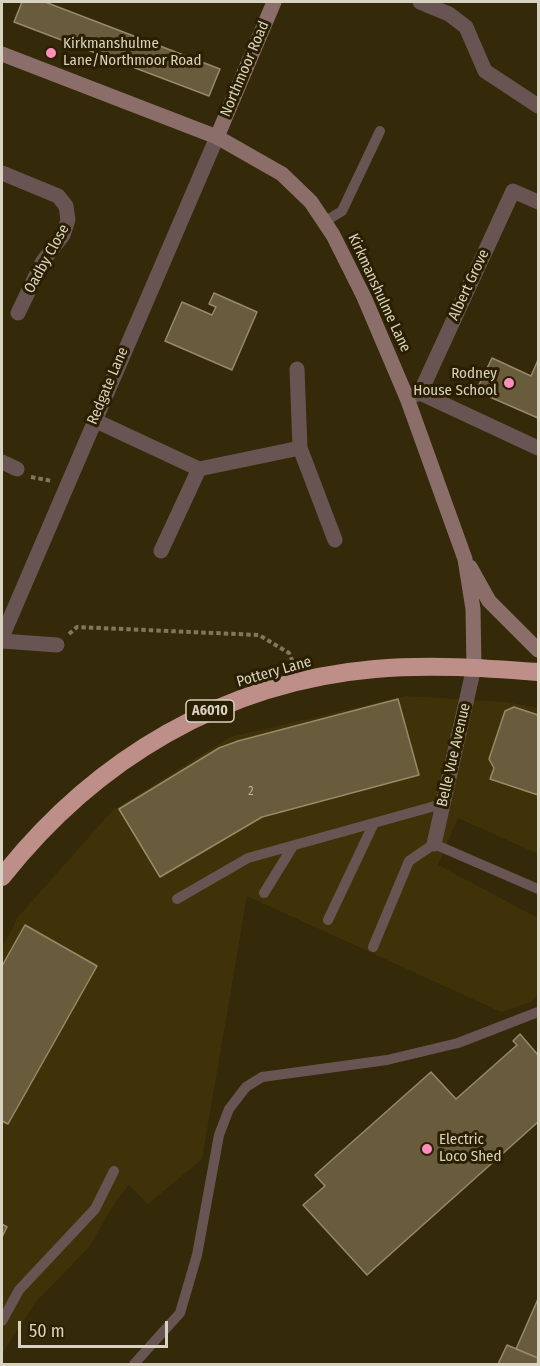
<!DOCTYPE html>
<html>
<head>
<meta charset="utf-8">
<style>
  body { margin:0 }
  #map { position:relative; width:540px; height:1366px; overflow:hidden; background:#342908; font-family:"Fira Sans Condensed",sans-serif }
  canvas { display:block }
  .frame { position:absolute; inset:0; border:3px solid #d8d2c0; pointer-events:none }
  .scale { position:absolute; left:18px; top:1321px; width:150px; height:27px; box-sizing:border-box; border:3px solid #d8d2c0; border-top:0; padding-left:8px; font-size:18px; line-height:21px; white-space:nowrap; color:#d8d2c0; -webkit-text-stroke:4px #2a1f00; paint-order:stroke }
</style>
</head>
<body>
<div id="map">
<canvas width="540" height="1366"></canvas>
<div class="frame"></div>
<div class="scale">50 m</div>
</div>
<script>
const ctx = document.querySelector('canvas').getContext('2d');
ctx.lineJoin = 'round';
function paint(path, color) {
  ctx.fillStyle = color;
  ctx.fill(path, 'evenodd');
}
function trace(path, color, width, dash) {
  ctx.strokeStyle = color;
  ctx.lineWidth = width;
  ctx.lineCap = dash ? 'butt' : 'round';
  ctx.setLineDash(dash || []);
  ctx.stroke(path);
}
function drawText(font, color, halo, rows, align = 'center') {
  ctx.font = font + ' "Fira Sans Condensed",sans-serif';
  ctx.lineWidth = 6;
  ctx.setLineDash([]);
  ctx.textBaseline = 'middle';
  ctx.strokeStyle = halo;
  ctx.fillStyle = color;
  for (const [text, x, y, turn = 0] of rows) {
    ctx.save();
    ctx.translate(x, y);
    ctx.rotate((+turn || 0) * Math.PI / 180);
    ctx.textAlign = isNaN(turn) ? turn : align;
    if (halo) ctx.strokeText(text, 0, 0);
    ctx.fillText(text, 0, 0);
    ctx.restore();
  }
}
paint(new Path2D(`
  M406,696L506,702L538,708V854L458,818L438,865L538,918V993L531,1002L501,1012L247,896L202,1159L148,1204L129,1185L116,1201L89,1247L35,1303L2,1354V948L18,917L112,811L230,737Z`), '#403208');
const building = new Path2D(`
  M22,2H45L220,69L209,96L14,22Z
  M214,293L257,312L232,370L165,341L182,302L212,315L216,307L209,304Z
  M492,358L531,376L538,360V418L476,391Z
  M398,699L419,775L262,817L160,877L119,809L219,748L238,741Z
  M514,707L538,715V795L490,779L494,768L489,759L505,711Z
  M25,925L97,966L8,1124L2,1121V966Z
  M520,1034L538,1055V1122L367,1275L303,1205L325,1186L315,1175L431,1072L456,1099L517,1045L513,1041Z
  M2,1224L7,1227L2,1237Z
  M538,1299V1358L516,1349Z
  M507,1345L538,1358L537,1364H498Z`);
paint(building, '#695c3c');
trace(building, '#978a68', 1.5);
trace(new Path2D(`
  M31,477L52,481
  M69,634L77,627L259,635L289,653L294,665`), '#80775d', 4, [4.5, 3]);
trace(new Path2D(`
  M324,222L342,211L380,131
  M264,893L293,846
  M177,899L248,858L442,804
  M328,920L374,823
  M373,947L409,861L434,844L538,889
  M2,1321L19,1290L95,1209L114,1171
  M134,1364L180,1313L197,1255L219,1135L229,1109L246,1087L262,1077L387,1060L458,1043L538,1012`), '#685553', 10);
trace(new Path2D(`
  M420,2L449,14L466,27L485,71L538,106
  M2,173L58,196L66,206L68,220L63,235L43,261L18,313
  M420,393L538,448
  M407,398L420,393L513,191L538,202
  M94,420L199,469L300,448L297,369
  M300,448L335,540
  M2,462L17,469
  M161,551L199,469
  M2,637L217,137
  M2,641L57,645
  M434,844L474,667`), '#685553', 15);
trace(new Path2D(`
  M2,54L217,137L282,174L311,202L333,235L364,297L407,398L465,559L473,609L474,667
  M217,137L274,2
  M470,567L489,601L538,650`), '#8b6d69', 15);
trace(new Path2D(`
  M2,877C95,759 224,682 375,669C430,664 484,668 538,672`), '#be8f89', 18);
for (const [x, y, r, color] of [
  [51,53,6,"#fd8ebe"],
  [509,383,6,"#fd8ebe"],
  [427,1149,6,"#fd8ebe"]
]) {
  const dot = new Path2D();
  dot.arc(x, y, r, 0, 2 * Math.PI);
  ctx.fillStyle = color;
  ctx.fill(dot);
  trace(dot, '#2a1f00', 2);
}
drawText('12px', '#bcb49f', null, [
  ["2",251,792]
]);
for (const [x, y, w] of [
  [210,711,48]
]) {
  const box = new Path2D();
  box.roundRect(x - w / 2, y - 11, w, 22, 4.5);
  ctx.fillStyle = '#2a1f00';
  ctx.fill(box);
  trace(box, '#d8d2c0', 1.5);
}
drawText('bold 14px', '#d8d2c0', null, [
  ["A6010",210,711]
]);
drawText('15px', '#d8d2c0', '#2a1f00', [
  ["Kirkmanshulme",63,44],
  ["Lane/Northmoor Road",63,61],
  ["Rodney",497,374,"right"],
  ["House School",497,391,"right"],
  ["Electric",439,1140],
  ["Loco Shed",439,1157]
], 'left');
drawText('15px', '#d8d2c0', '#2a1f00', [
  ["Northmoor Road",245,69,-67],
  ["Oadby Close",47,259,-61],
  ["Albert Grove",469,285,-65],
  ["Kirkmanshulme Lane",379,293,65],
  ["Redgate Lane",108,386,-67],
  ["Pottery Lane",274,672,-16],
  ["Belle Vue Avenue",454,755,-77]
]);
</script>
</body>
</html>
